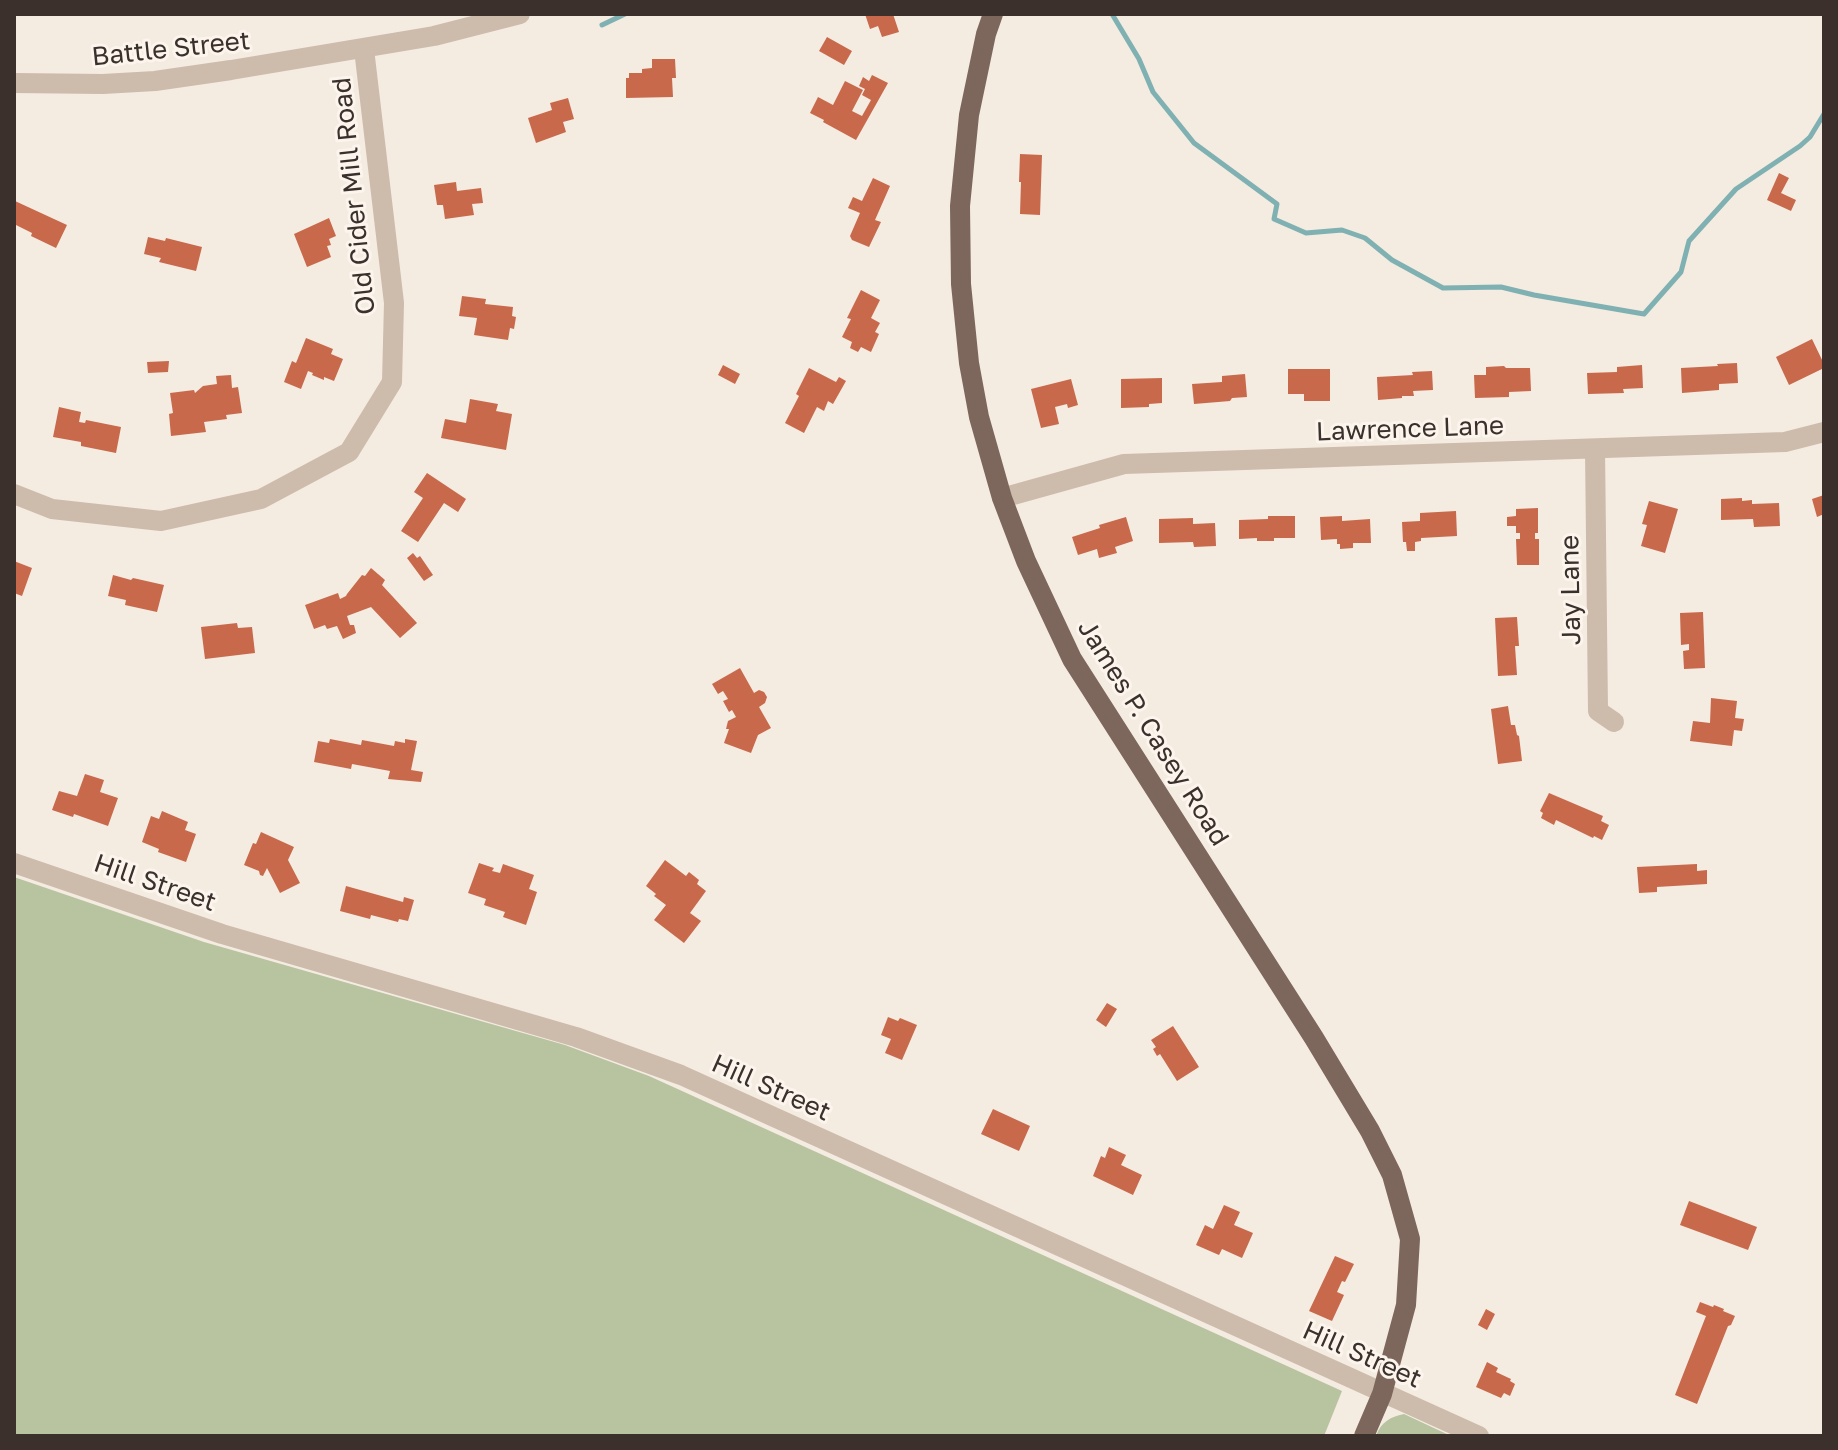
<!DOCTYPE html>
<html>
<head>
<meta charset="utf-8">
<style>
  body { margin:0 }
  #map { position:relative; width:1838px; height:1450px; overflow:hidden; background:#f4ebe1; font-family:"Golos Text",sans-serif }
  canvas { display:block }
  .frame { position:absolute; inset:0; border:16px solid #3b302b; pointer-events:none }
</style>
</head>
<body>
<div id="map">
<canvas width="1838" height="1450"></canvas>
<div class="frame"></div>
</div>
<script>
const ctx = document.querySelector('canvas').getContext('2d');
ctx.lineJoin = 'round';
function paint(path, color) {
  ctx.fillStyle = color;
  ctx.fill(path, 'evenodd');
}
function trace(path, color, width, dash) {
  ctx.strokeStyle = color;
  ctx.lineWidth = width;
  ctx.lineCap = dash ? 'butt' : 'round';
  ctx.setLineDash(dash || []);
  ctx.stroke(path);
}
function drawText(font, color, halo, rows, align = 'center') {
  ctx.font = font + ' "Golos Text",sans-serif';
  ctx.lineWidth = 6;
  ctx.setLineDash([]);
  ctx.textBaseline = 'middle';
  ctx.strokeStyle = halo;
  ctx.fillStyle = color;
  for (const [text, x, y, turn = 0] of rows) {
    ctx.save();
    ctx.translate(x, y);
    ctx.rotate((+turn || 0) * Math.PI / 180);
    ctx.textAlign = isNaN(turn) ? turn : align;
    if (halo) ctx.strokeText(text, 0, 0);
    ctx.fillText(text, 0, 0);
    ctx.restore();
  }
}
paint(new Path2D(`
  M14,877L204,942L565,1045L649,1076L1342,1391L1324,1436H14Z
  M1404,1414L1451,1436H1376C1381,1422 1390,1417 1404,1414Z`), '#b8c4a0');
trace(new Path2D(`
  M1112,14L1139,59L1153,92L1194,143L1277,204L1274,219L1306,233L1342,230L1365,238L1392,260L1443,288L1501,287L1534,295L1644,314L1681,272L1689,241L1736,189L1800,146L1810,137L1824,114
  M602,25L625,14`), '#7fb0b2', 5);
paint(new Path2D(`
  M865,14H893L899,32L882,37L878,26L870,29Z
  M827,37L852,51L844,65L819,51Z
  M652,59H675L676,78H672L673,97L626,98V78H629V73H642V69L652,68Z
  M872,75L888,83L856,140L823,122L824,120L810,113L818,97L833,105L845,81L863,90L852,111L862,116L871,100L862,95L865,89L859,86L863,77L869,81Z
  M568,98L574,119L563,122L566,132L536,143L528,118L552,110L550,103Z
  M1020,154L1042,155L1040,215L1020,214L1021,182H1019Z
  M1779,173L1789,178L1781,193L1796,200L1791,211L1767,200Z
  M873,178L890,186L875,220L881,222L869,247L852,240L850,236L860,213L848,208L853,197L862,201Z
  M456,182L457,191L481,188L483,203L472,204L474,215L445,219L443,205H437L434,185Z
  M15,201L67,225L56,248L31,236L32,233L14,224Z
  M329,218L336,236L329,239L331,245L327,246L331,257L307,267L294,234Z
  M148,237L165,241L166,238L202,247L196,271L159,262L161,258L144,254Z
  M861,290L880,300L871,318L880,323L875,332L879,334L871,352L861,347L858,352L850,348L852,342L842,337L851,319L847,318Z
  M462,296L486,299L485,304L513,307L512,316L516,317L514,329L510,328L508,340L474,335L477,318L459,316Z
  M306,338L333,349L331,354L343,359L334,381L324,377V380L312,375L313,373L308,371L301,389L284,382L292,361L296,363Z
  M1812,339L1824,364V368L1789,385L1776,357Z
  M169,361L168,372L148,373L147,362Z
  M1737,363L1738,383L1719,384V390L1682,393L1681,368L1718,366L1717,364Z
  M723,365L740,374L735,384L718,375Z
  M1642,365L1643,388L1623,389L1624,393L1588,394L1587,373L1617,372V367Z
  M1504,366L1506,368H1530L1531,391L1509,392V397L1475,398L1474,375H1486V367Z
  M809,368L836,382L839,377L846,381L833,404L828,401L824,411L817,407L804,433L785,423L799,396L796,394Z
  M1288,369H1330V401H1304V394H1288Z
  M1432,371L1433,390L1413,391L1414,396H1402V398L1378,400L1377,377L1413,375L1412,372Z
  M1245,374L1247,397L1232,398L1230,401L1194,404L1192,384L1222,382V376Z
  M231,375L232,388L238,387L242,413L226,415L227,419L204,422L206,432L171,436L169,414L173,413L170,393L194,390L195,393L203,386L217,384L216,376Z
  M1162,378V403L1149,404V407L1121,408V379Z
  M1071,379L1078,405L1068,408L1067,404L1055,407L1059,424L1041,428L1031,389Z
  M470,399L498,404L496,411L512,414L506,450L441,438L445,419L466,423Z
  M59,407L81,412L79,422L85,423L86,420L121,427L116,453L81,446V442L53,437Z
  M427,473L466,499L458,512L444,503L418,542L401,531L423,498L414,492Z
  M1824,495V514L1817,517L1812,499Z
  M1742,498V501L1752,500V504L1779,503L1780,526L1754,527L1753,519L1721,520V499Z
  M1649,501L1678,509L1665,553L1641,546L1647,525L1642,524Z
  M1538,508V533H1535V539H1539V565H1517L1516,539H1520V533H1516V526H1507V517L1516,516V509Z
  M1456,511L1457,536L1421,538V541L1415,542V551H1407L1406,542H1403L1402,522L1420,521V513Z
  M1268,516H1295V538H1274V541H1257V538L1239,539V520L1268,519Z
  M1342,516V521L1370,519L1371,543H1353V548L1340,549V544H1337V539L1321,540L1320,517Z
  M1126,517L1133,541L1115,547L1117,553L1099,558L1097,549L1078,555L1072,537L1100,528L1099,525Z
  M1193,518V524L1215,523L1216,546L1194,547L1193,542L1159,543V519Z
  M413,553L417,558L420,556L433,575L424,581L407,558Z
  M14,561L32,568L22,596L14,593Z
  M371,568L385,580L382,585L417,623L400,638L371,607L347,616L350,625H354L356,633L343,639L337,626L327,629L325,625L314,629L305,605L338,593L340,599L346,596L347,594L362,575L365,576Z
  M113,575L131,580L133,578L164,585L157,612L125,605L126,600L108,596Z
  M1703,612L1705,668L1684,669L1683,651L1689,650V644L1681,645L1680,613Z
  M1517,617L1519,646H1515L1517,675L1498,676L1495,618Z
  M237,623L238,628L252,627L255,653L205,659L201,627Z
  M740,668L754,693L759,690L764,692L767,697L765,703L759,707L771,728L758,735L751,753L724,743L729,729H726L728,721L736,717L732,710L729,712L723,701L728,699L723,691L718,694L712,684Z
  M1711,698L1737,701L1735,718L1744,719L1742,731L1734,730L1732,746L1690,741L1693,721L1710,723Z
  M1508,706L1511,725H1515L1517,735L1519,736L1522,761L1498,764L1491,709Z
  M330,739L361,745L362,740L394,746L395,741L405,743V739L417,741L411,770L423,772L421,782L388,779L390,771L352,764L351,769L314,762L318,741L329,743Z
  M85,774L104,780L100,792L118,798L108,826L74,814L73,817L52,810L59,791L77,796Z
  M1549,793L1603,816L1601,821L1609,825L1602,840L1594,836L1593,838L1556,820L1554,825L1541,818L1543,813L1540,811Z
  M162,811L188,822L185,830L196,834L186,862L158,852L159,849L142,842L151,816L159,819Z
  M261,832L294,847L288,860L300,883L280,893L267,868L263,876L260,875L259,871L244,865L253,843L256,844Z
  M665,860L686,876L689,872L699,880L697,884L706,891L690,913L701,921L684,943L654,920L666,905L654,896L656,894L646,886Z
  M479,863L494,868L492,871L500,873L503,864L534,875L529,889L537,892L526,925L503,917L505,912L484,905L486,899L468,893Z
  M1697,864V871L1707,870V884L1657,887V892L1639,893L1637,867Z
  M346,886L403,902L404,897L414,900L408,921L399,919L398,922L371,915L370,919L340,911Z
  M1107,1003L1117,1009L1106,1027L1096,1020Z
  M888,1017L898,1021L900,1018L917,1025L902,1060L885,1053L891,1039L881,1035Z
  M1173,1026L1199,1067L1177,1081L1160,1054L1157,1056L1153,1049L1156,1047L1151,1040Z
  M993,1109L1030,1126L1019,1151L981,1134Z
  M1109,1147L1126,1155L1121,1165L1142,1175L1133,1195L1093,1176L1101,1156L1105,1158Z
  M1689,1201L1757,1227L1748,1250L1680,1225Z
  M1224,1205L1240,1212L1234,1225L1253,1233L1242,1258L1222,1249L1219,1255L1196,1245L1205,1225L1213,1229Z
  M1335,1256L1354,1264L1345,1282L1342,1281L1337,1292L1344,1295L1332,1321L1309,1311Z
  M1700,1302L1713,1307L1714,1305L1724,1309L1723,1311L1735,1316L1731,1325L1728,1326L1697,1404L1675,1395L1706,1316L1696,1312Z
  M1486,1309L1495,1314L1487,1330L1478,1325Z
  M1487,1362L1498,1368L1496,1372L1511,1379L1510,1381L1515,1384L1510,1396L1504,1393L1501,1398L1476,1387Z`), '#c8694b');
trace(new Path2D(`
  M14,83L103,84L155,81L231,70L434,36L520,14
  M1595,449L1598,711L1614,722
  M14,494L52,509L161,521L261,499L349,452L392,382L394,303L364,49
  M1002,498L1124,464L1785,442L1824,432
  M14,863L222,934L576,1037L681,1075L1479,1436`), '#cdbbac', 20);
trace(new Path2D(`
  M993,14L986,34L969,115L960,206L961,284L969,363L979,417L1002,498L1026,561L1072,659L1314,1038L1370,1131L1392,1175L1410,1239L1406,1305L1382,1394L1364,1436`), '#7d675c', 20);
drawText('26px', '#3b302b', '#fbf5ee', [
  ["Battle Street",171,49,-6],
  ["Old Cider Mill Road",354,196,-96],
  ["Lawrence Lane",1410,429,-2],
  ["Jay Lane",1571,590,-91],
  ["James P. Casey Road",1153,733,58],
  ["Hill Street",155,883,19],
  ["Hill Street",771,1088,24],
  ["Hill Street",1362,1355,24]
]);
</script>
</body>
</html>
